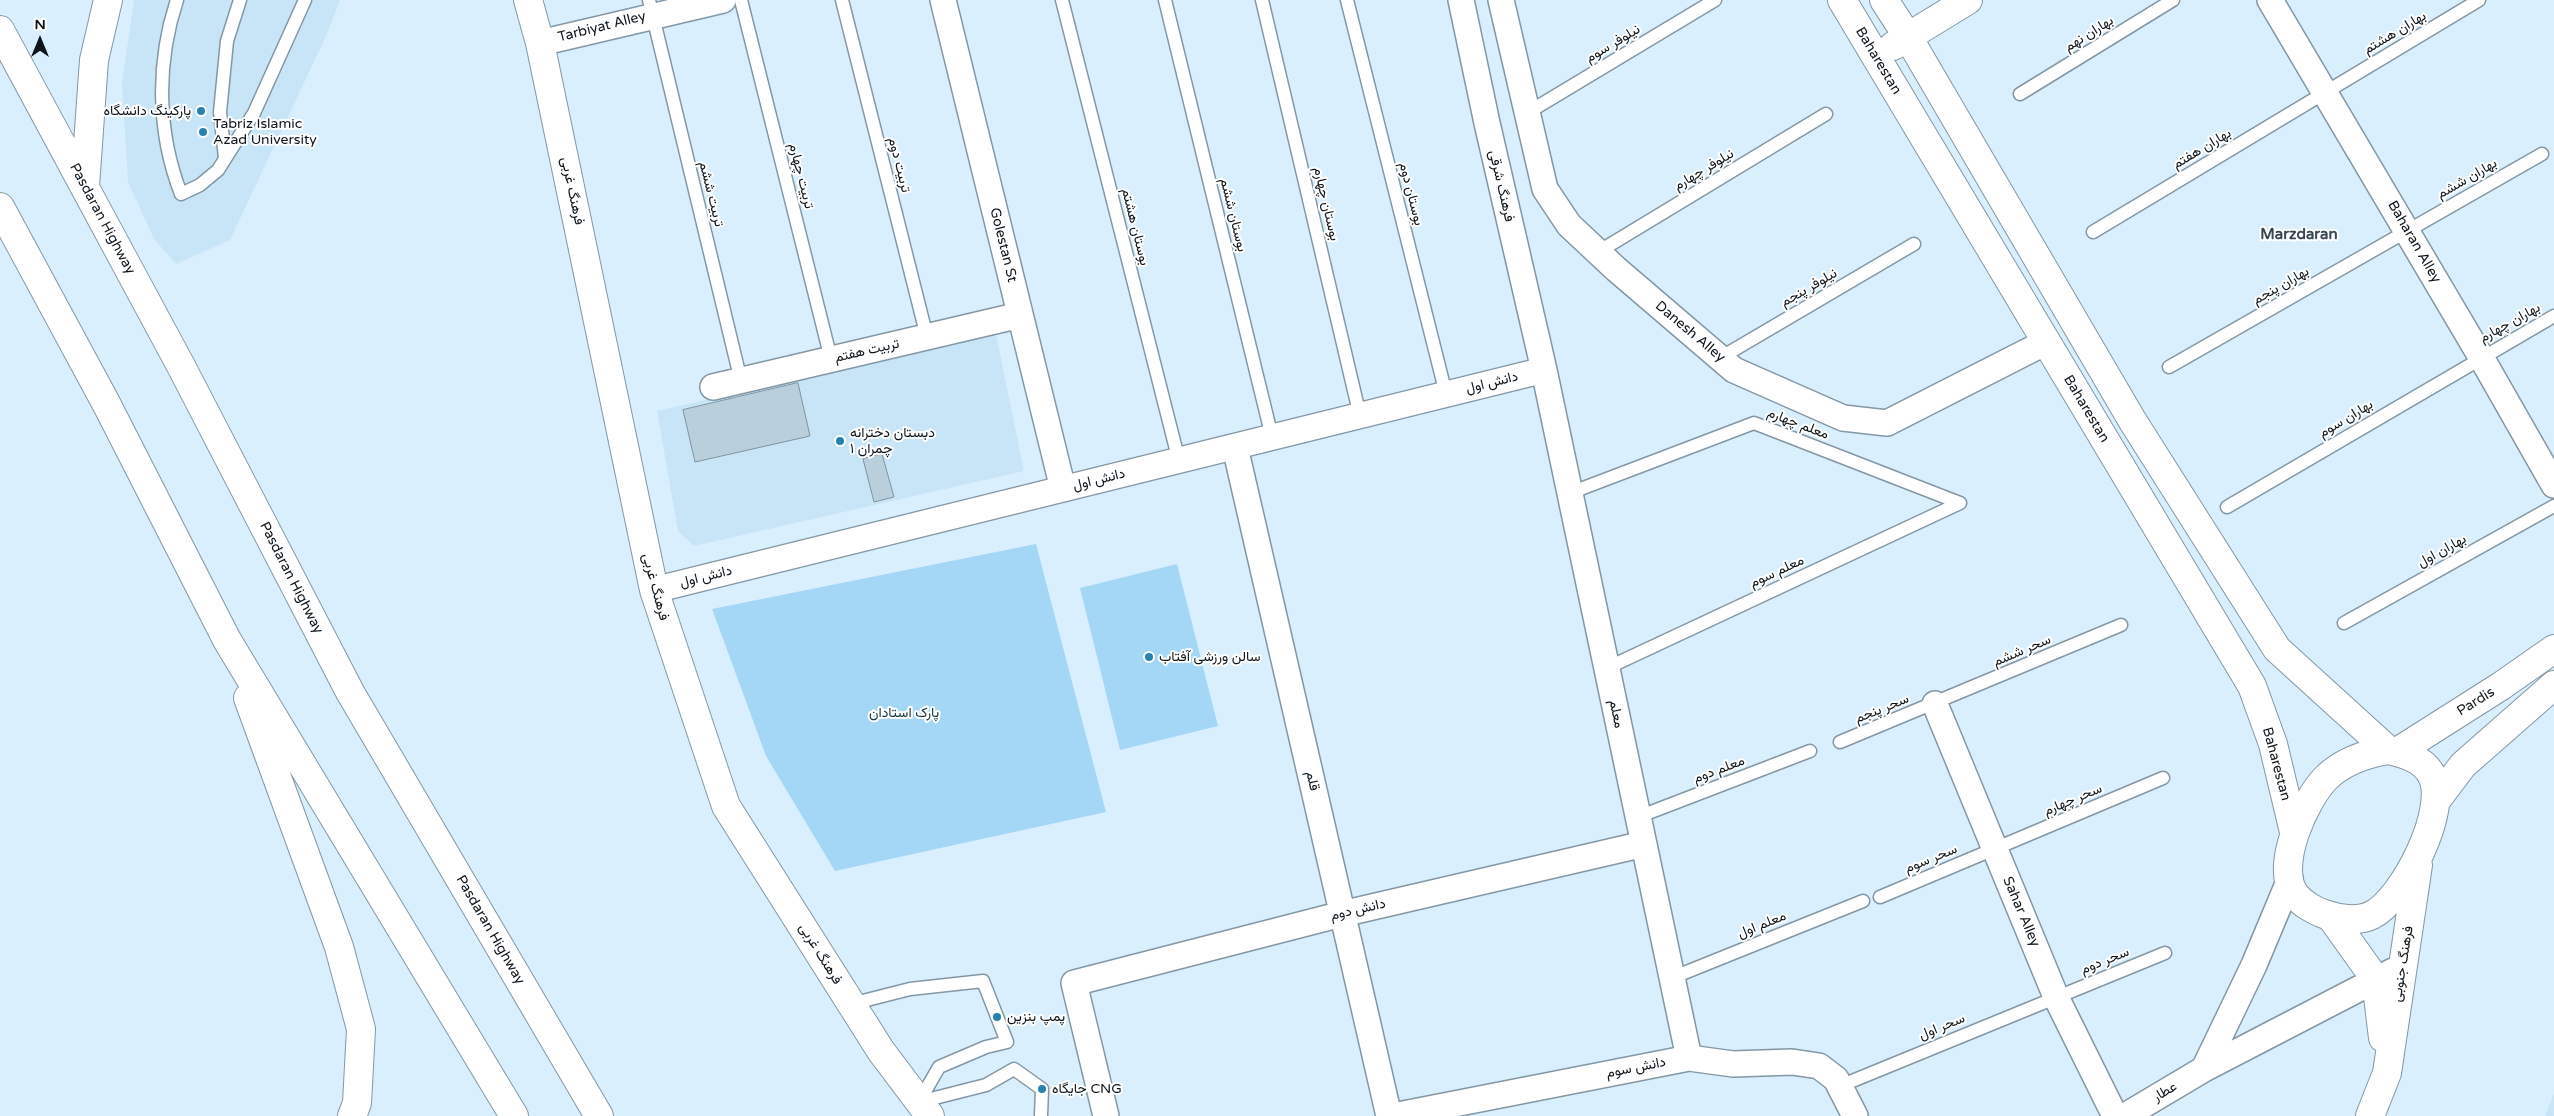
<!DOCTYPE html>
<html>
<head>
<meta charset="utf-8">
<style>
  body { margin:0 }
  #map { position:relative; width:2554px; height:1116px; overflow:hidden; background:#d9effd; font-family:"Varela Round",sans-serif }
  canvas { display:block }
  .north { position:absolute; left:15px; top:15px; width:50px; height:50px; -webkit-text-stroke:4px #fff; paint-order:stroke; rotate:0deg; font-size:14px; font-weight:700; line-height:20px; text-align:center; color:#0e151a }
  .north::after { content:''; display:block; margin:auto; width:18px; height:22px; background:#0e151a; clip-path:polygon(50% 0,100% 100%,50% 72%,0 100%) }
</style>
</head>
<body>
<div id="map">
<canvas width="2554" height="1116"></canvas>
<div class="north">N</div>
</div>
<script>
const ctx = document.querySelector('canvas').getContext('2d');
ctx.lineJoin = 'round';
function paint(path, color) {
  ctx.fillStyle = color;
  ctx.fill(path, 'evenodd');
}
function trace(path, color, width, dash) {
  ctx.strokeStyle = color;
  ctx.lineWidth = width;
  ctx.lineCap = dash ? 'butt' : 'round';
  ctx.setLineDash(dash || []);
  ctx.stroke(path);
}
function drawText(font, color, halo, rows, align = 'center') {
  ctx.font = font + ' "Varela Round",Vazirmatn,sans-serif';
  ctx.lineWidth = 4;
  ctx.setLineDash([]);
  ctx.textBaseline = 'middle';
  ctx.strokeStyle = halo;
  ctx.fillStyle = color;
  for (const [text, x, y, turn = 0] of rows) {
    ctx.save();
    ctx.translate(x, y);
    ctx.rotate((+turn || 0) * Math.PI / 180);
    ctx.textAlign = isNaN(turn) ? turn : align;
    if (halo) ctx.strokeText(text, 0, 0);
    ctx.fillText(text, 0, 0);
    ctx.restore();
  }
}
paint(new Path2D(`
  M134,0H340L327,34L230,240L176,264L154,239L128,182L122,83Z
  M996,334L1024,471L694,546L678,531L657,411Z
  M2554,1094V1116H2545Z`), '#c8e5f8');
paint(new Path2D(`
  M1036,544L1106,812L835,871L766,756L712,609Z
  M1177,564L1218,726L1120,750L1080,588Z`), '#a4d7f6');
const building = new Path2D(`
  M798,383L810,436L695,462L683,410Z
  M882,454L894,497L874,502L863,459Z`);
paint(building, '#bacfdc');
trace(building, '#7f93a0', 1);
const lane = new Path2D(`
  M177,0C156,63 157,132 181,194L200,185L218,170L254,113L305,0
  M649,0L741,381
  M741,0L831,359
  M842,0L927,337
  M1062,0L1179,461
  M1165,0L1272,437
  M1262,0L1360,416
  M1347,0L1446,394
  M2020,94L2173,0
  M1527,113L1715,0
  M225,158L220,112L227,41L240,0
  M2093,232L2479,0
  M1598,252L1826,114
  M1720,358L1914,244
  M2169,367L2542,154
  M1570,493L1754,423L1960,503
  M2227,507L2554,316
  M2344,623L2554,506
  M1607,668L1960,503
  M1840,742L2121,625
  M1638,817L1810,751
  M1880,897L2163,778
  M1674,977L1863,901
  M851,1004L910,989L983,981L1007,1042L986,1047L939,1067L919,1102
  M1840,1086L2165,953
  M919,1102L986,1085L1014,1069L1042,1089L1041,1116`);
const street = new Path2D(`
  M943,0L1063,489
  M1461,0L1487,123L1544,370L1689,1058
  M1501,0L1545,189L1569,225L1616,269L1734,370L1843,418L1887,423L2046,342
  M2270,0L2481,357L2554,485
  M540,43L723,0
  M713,387L1020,315
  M1235,447L1389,1116
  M654,590L1544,370
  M1935,704L2056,997L2115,1116
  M2204,1069L2254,965L2290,879
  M1106,1116L1074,983L1342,914L1644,844
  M1393,1116L1689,1058L1733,1064L1792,1062L1819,1066L1836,1079L1855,1116
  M2125,1116L2204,1069L2393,971`);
const secondary = new Path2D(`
  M528,0L540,43L654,590L726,806L881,1051L930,1116
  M1842,0L2252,686L2273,744L2294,832
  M1884,0L1908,37L2132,420L2277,649L2388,750
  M1893,46L1968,0
  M2388,750C2403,753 2425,760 2432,776C2449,809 2404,899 2372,915C2358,922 2338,919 2324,914C2315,911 2303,904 2296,896C2273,868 2305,799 2326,778C2343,761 2365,754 2388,750Z
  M2397,752L2501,686L2554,649
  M2438,798L2463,765L2554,685
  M2331,917L2376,980L2383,1038
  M2370,1116L2387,1073L2418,865`);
const highway = new Path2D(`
  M0,30L181,366L350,692L599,1116
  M85,186L94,60L108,0
  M0,207L107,405L227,640L514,1116
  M248,698L339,947L361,1029L357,1103L352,1116`);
trace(lane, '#8397a4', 15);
trace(street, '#8397a4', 28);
trace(secondary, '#8397a4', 30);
trace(highway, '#8397a4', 30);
trace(lane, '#fff', 12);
trace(street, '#fff', 25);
trace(secondary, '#fff', 28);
trace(highway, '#fff', 28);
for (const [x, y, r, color] of [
  [201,111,5,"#2782af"],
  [203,132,5,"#2782af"],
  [840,441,5,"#2782af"],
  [1149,657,5,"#2782af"],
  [997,1017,5,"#2782af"],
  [1042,1089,5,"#2782af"]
]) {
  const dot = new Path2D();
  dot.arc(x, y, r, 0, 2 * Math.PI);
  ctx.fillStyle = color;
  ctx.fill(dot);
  trace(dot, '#fff', 2);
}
drawText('14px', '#0e151a', '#fff', [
  ["Tarbiyat Alley",602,27,-14],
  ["بهاران هشتم",2395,33,-31],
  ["بهاران نهم",2089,34,-32],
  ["نیلوفر سوم",1613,44,-31],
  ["Baharestan",1878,61,59],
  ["بهاران هفتم",2202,149,-31],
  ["تربیت دوم",899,165,76],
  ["نیلوفر چهارم",1704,170,-31],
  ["تربیت چهارم",801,176,76],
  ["بهاران ششم",2467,179,-30],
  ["فرهنگ شرقی",1501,186,77],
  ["فرهنگ غربی",572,191,78],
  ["تربیت ششم",711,194,76],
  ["بوستان دوم",1411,194,76],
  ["بوستان چهارم",1326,204,77],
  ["بوستان ششم",1233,215,76],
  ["Pasdaran Highway",102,219,62],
  ["بوستان هشتم",1135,227,76],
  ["Baharan Alley",2414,242,60],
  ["Golestan St",1003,245,76],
  ["بهاران پنجم",2281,286,-30],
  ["نیلوفر پنجم",1809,288,-30],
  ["بهاران چهارم",2510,323,-29],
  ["Danesh Alley",1690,332,40],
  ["تربیت هفتم",867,351,-13],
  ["دانش اول",1492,383,-14],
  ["Baharestan",2086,409,59],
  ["بهاران سوم",2346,419,-31],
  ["معلم چهارم",1798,424,21],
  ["دانش اول",1099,480,-14],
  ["بهاران اول",2442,551,-29],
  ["معلم سوم",1777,572,-25],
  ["دانش اول",706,577,-14],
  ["Pasdaran Highway",291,578,63],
  ["فرهنگ غربی",655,587,75],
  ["سحر ششم",2022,651,-23],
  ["Pardis",2476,702,-32],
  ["سحر پنجم",1882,709,-22],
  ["معلم",1616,714,78],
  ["Baharestan",2276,764,75],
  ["معلم دوم",1719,770,-21],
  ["قلم",1312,781,77],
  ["سحر چهارم",2073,800,-23],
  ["سحر سوم",1931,859,-22],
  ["دانش دوم",1358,910,-13],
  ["Sahar Alley",2021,912,67],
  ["معلم اول",1762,925,-22],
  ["Pasdaran Highway",490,930,60],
  ["فرهنگ غربی",820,954,58],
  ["سحر دوم",2105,961,-22],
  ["فرهنگ جنوبی",2403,964,-81],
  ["سحر اول",1942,1027,-22],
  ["دانش سوم",1636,1068,-11],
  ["عطار",2165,1092,-31]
]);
drawText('14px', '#0e151a', '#fff', [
  ["پارکینگ دانشگاه",191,111,"right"],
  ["Tabriz Islamic",213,124],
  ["Azad University",213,140],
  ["دبستان دخترانه",850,433],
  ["چمران ۱",850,449],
  ["سالن ورزشی آفتاب",1159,657],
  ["پمپ بنزین",1007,1017],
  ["جایگاه CNG",1052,1089]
], 'left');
drawText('14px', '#153445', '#fff', [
  ["پارک استادان",904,713]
]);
drawText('bold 15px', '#354752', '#fff', [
  ["Marzdaran",2299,235]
]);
</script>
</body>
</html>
